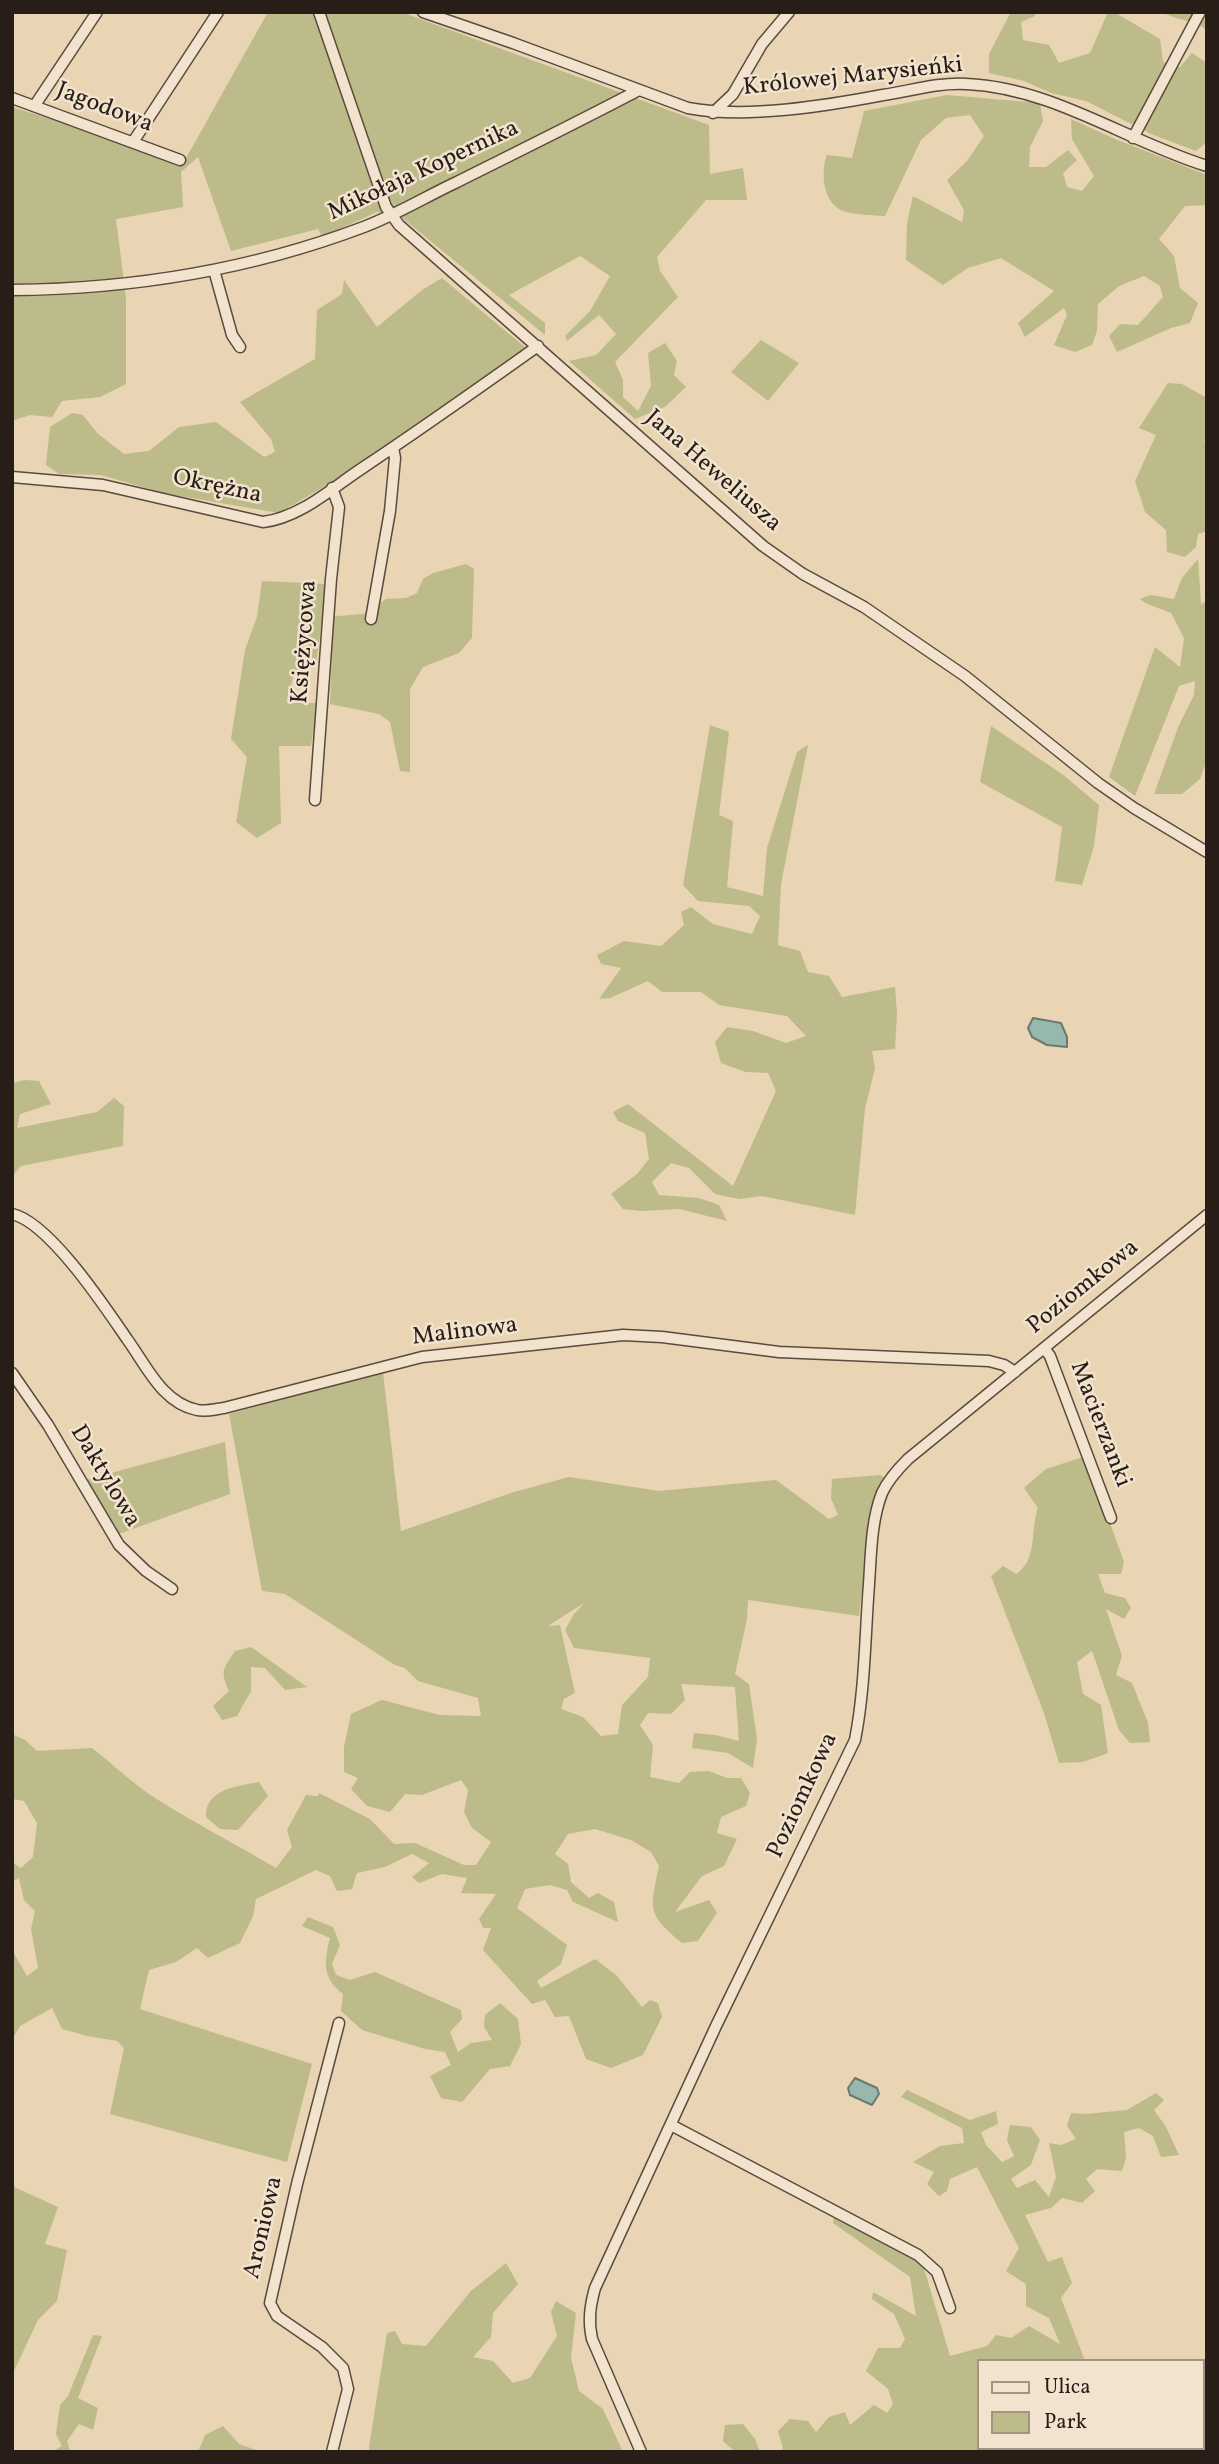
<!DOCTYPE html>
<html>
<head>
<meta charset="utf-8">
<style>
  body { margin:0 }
  #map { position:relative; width:1219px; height:2464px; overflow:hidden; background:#e9d4b4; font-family:Vollkorn,serif }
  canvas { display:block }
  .frame { position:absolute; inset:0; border:14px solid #291d17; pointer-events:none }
  .legend { position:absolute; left:977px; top:2359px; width:228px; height:91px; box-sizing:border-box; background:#f1e3ce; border:2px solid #a19485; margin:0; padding:9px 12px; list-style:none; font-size:21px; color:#291d17 }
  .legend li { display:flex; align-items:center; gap:14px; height:35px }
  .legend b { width:35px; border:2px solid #a19485 }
</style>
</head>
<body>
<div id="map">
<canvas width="1219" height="2464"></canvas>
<div class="frame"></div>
<ul class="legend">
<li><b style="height:9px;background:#f1e3ce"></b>Ulica</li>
<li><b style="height:19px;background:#bcbb89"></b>Park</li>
</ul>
</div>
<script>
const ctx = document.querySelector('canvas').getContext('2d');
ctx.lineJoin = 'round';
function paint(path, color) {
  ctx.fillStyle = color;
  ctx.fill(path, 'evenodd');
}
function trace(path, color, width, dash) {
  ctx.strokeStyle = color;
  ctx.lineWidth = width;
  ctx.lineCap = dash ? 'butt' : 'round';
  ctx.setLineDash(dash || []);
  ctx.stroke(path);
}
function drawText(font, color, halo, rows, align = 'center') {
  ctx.font = font + ' Vollkorn,serif';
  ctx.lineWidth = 5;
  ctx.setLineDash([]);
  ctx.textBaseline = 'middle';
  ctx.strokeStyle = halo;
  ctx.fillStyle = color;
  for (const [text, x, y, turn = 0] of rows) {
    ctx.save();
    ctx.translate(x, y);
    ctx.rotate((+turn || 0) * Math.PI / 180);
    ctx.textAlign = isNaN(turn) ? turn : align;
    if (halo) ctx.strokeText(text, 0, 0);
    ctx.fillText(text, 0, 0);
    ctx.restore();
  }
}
paint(new Path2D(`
  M268,12H401L709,125L710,174L743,168L747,200H706L657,257L660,271L678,297L615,362L623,380V397L638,411L651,386L648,353L665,343L677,361L674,375L686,387L665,407L635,419L569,361L596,355L616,334L599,315L567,341L565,336L590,311L610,276L580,256L509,295L545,323V335L400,216L377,212L322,237L318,229L231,251L198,157L181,172L183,207L116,219L126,298V384L100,397L62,401L52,417L30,415L12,421V107L185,160Z
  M1011,12H1035V16L1021,22L1023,40L1049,45L1059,63L1090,53L1108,12H1114L1160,39L1163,62L1180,67L1192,53L1207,63V142L1196,151L1151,134L1086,101L1051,93L1024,81L989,73V54Z
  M1162,12H1201L1207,17V30C1197,21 1176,20 1162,12Z
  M947,95L1040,103L1043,121L1030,147L1029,167H1046L1068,150L1077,160L1063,173L1067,187L1082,191L1094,176L1072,139L1071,119L1115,139L1207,175V205L1185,206L1159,239L1174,256L1180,288L1198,303L1190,323L1171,328L1117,352L1109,336L1120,324L1138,325L1163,297L1160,286L1144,276L1119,286L1098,304L1097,331L1092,345L1075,352L1054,345L1067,315L1064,308L1025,337L1018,323L1054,291L1001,258L968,268L943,285L906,260L907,223L913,196L962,222L964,210L947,180L967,161L984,136L970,115L946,118L921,140L885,216C873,215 858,215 846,212C823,206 820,173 827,155L852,158L864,111Z
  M442,278L526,348L335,480L279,513L163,493L101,475L59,474L46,465L50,427L72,413L83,415L97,433L124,454L149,451L179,427L216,422L264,457L275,452L271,439L240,402L315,359L317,310L342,294L344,280L377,327L422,290Z
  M761,340L799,363L768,401L731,372Z
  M1168,383L1182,384L1207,398V434L1204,442H1207V531L1198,534L1196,547L1185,557L1167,552L1166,530L1145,512L1135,481L1156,435L1139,428Z
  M1198,559L1201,604L1207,601V760L1200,779L1182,794H1154L1179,725L1194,695L1195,681L1179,686L1135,796L1109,777L1155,647L1180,667L1184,638L1171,613L1145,603L1140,599L1151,595L1174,599L1182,578Z
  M466,564L474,569L472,638L459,653L423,667L410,689V772L400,771L390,722L379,714L330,704L333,622L322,621L316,664L294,673L287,703H318L311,746H279L281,823L257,838L236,822L247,757L231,739L245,650L257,617L262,581L326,584L323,613L338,616L363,614L386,599L406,598L417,593L423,579L433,573Z
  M710,725L729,732L719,815L733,821L727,887L763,896L767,848L797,752L808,745L781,884L778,945L800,951L808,972L829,976L842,997L895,987L897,1013L895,1049L872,1051L875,1068L865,1109L855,1215L762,1196L739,1199L715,1194L689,1168L671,1163L652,1182L659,1195L699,1198L719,1205L727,1221L679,1209L641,1211L623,1209L611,1194L637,1174L649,1159L645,1133L618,1121L613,1112L628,1104L733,1186L776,1091L768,1073L746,1072L721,1063L715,1042L727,1027L753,1031L786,1043L806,1036L787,1016L719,1005L701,992H662L648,981L610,998L599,999L621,968L601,964L597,955L624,941L661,946L684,925L681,912L691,907L713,924L752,934L760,916L749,906L698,901L683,885Z
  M991,726L1062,774L1099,805L1094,846L1082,885L1055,881L1062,827L980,782Z
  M25,1080L39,1081L51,1104L20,1114L17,1128L97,1112L114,1098L124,1106L123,1146L21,1166L12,1176V1083Z
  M383,1372L401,1531L514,1492L569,1477L659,1491L776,1480L829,1519L838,1515L831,1498L832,1479L880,1475L885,1478L871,1512L859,1616L748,1600L747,1619L735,1674L749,1684L757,1739L753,1768L728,1753L692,1748L694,1733L715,1735L739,1741L735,1687L681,1684L685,1700L671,1714L648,1713L640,1725L653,1745L650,1777L679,1783L690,1772L709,1771L727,1778H741L750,1793L746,1806L721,1817L717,1833L737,1839L724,1866L702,1876L675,1912L709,1900L717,1913L698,1941L682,1943C646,1913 650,1909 659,1866L651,1852L631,1840L595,1829L568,1834L555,1854L568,1864L571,1882L589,1898L598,1893L614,1902L618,1922L573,1902L567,1890L550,1885L525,1889L517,1908L567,1945L561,1964L537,1981L541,1988L595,1959L617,1976L642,2007L650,2000L658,2003L662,2017L643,2055L611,2068L586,2059L569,2016L555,2017L545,2000L532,2004L483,1950L491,1928H483L479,1919L496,1894L461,1893L467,1878L442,1874L419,1883L412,1877L429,1863L412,1854L385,1867L357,1873L352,1889L337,1891L330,1876L316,1870L256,1899L253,1916L240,1943L208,1958L197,1948L176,1962L149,1970L140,2009L312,2064L287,2162L110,2114L124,2048L117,2041L87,2036L62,2029L52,2008L20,2026L12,2040V1950L27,1976L38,1968L31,1929L35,1911L24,1900L19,1878L12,1882V1862L21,1868L33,1857L37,1823L24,1801L12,1799V1734L25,1740L37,1751L92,1748C113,1764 133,1784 155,1798C194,1823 236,1844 276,1868L292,1847L287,1830L306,1795L318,1796L319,1793L370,1819L394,1844L415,1843L464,1865H476L491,1842L472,1828L464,1812L468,1790L461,1780L422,1795L405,1794L390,1812L367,1806L351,1789L358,1778L344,1772V1747L351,1714L382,1700L440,1715L481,1716L478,1698L418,1681L405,1668L395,1665L285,1594L262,1591L229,1414ZM584,1603L574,1614L565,1630L574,1648L650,1658L648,1677L622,1705L618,1734L601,1736L583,1717L561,1709L564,1699L575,1693L560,1625L548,1626Z
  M225,1442L230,1494L116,1535L82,1481Z
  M1086,1456L1124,1562L1121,1574H1098L1105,1593L1125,1598L1131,1608L1124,1619L1106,1609L1122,1656L1116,1675L1132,1683L1148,1723L1150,1742L1130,1743L1119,1730L1092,1651L1077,1662L1083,1694L1101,1705L1108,1753L1083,1762L1059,1763L1044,1713L991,1576L1003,1566L1016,1574C1038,1560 1030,1530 1038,1508L1024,1488L1046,1469Z
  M251,1647L307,1687L285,1690L265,1668L251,1667V1691L237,1716L222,1720L213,1706L229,1691C220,1671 223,1669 235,1651Z
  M259,1782L268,1796L238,1830L220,1829L206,1817C205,1789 238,1786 259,1782Z
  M308,1917L333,1927L340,1945L332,1964L336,1975L350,1980L375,1972L461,2010L462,2019L450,2032L458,2052L471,2043L492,2040L484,2027L485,2015L500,2003L518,2019L521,2044L510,2066L490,2069L462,2102L441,2098L430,2076L451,2065L445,2052L425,2049L362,2030L341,2011L343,1994C322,1978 324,1962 330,1938L302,1926Z
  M907,2090L970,2120L996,2111L998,2124L981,2132L986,2145L1002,2162L1014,2156L1007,2140L1010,2125L1031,2127L1040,2140L1031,2165L1011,2179L1017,2188L1035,2180L1049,2197L1056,2177L1049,2143L1061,2145L1076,2139L1067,2126L1071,2113L1086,2114L1127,2110L1156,2093L1164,2100L1154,2110L1166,2127L1179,2155L1161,2157L1153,2136L1139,2128L1124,2132L1126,2158L1122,2171L1097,2169L1086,2179L1095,2191L1082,2203L1062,2198L1051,2208L1025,2215L1048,2262L1062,2257L1072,2283L1061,2298L1085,2361H979V2448H1064L1066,2452H777L783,2449L778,2431L790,2419L808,2421L816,2432L829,2417L845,2412L850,2425L874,2405L887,2413L893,2404L888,2389L866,2371L878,2348H900L905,2339L894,2314L872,2299L873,2292L916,2316L910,2277L833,2223L834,2216L923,2265L950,2356L987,2346L996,2335L1011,2338L1029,2326L1060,2344L1049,2318L1026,2306V2284L1006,2271L1019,2248L977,2167L950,2179L947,2191L939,2196L927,2184L934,2172L913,2162L940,2146L964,2143L962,2128L901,2097Z
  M12,2186L58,2207L45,2244L67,2250L57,2301L38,2320L12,2375Z
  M506,2263L518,2284L493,2313L491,2337L473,2357L493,2361L513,2383L530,2378L557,2336L551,2312L556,2301L576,2313L571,2358L579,2391L603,2409L623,2452H370L369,2447L387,2333L395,2331L402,2344L426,2346L471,2291Z
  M93,2335L102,2336L78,2398L98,2408L93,2430L79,2424L67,2441L70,2452H52L62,2446L56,2434L60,2405L68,2396Z
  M1203,2399L1207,2400V2452H1070L1078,2448H1203Z
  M743,2424L755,2439L760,2452H735L723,2441L725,2425Z
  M223,2426L239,2444L262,2452H198L205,2435Z`), '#bcbb89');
const water = new Path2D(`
  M1033,1018L1061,1023L1067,1037V1047L1047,1045L1032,1037L1028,1028Z
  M855,2078L877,2088L879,2094L872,2105L850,2095L848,2088Z`);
paint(water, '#97b8ad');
trace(water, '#6b7a71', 2);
const street = new Path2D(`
  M319,12L386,207L399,225L763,546L803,574L864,607L965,676L1098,783L1134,808L1207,852
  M423,12L513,43L688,108C745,119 825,106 883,95C910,91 939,82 967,84C1053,88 1126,141 1207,166
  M12,98L180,160
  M35,105L97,12
  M713,113L733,94L762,44L789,12
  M1133,138L1200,12
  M133,142L218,12
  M214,270L232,335L240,347
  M12,290C132,289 249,270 361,228C394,216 425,197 457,182C517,152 578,122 637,91
  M12,477L103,485L263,522C299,518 331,489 361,469C421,429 479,388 538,346
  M371,619L390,511L395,458L393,448
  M315,800L331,579L339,507L332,488
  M12,1214C49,1222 105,1307 127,1339C146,1365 162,1403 197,1410C205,1412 216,1409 224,1408L422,1357L623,1335L662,1337L779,1352L989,1361L1004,1365L1015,1372
  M1044,1348L1050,1356L1111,1518
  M12,1373L48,1425L119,1545L146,1571L172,1589
  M671,2125L918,2255L937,2272L950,2308
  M332,2452L348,2389L343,2368L322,2347L277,2316L270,2303L297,2184L339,2023
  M641,2452L592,2339C588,2321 590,2306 595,2288L716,2026L855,1740C865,1689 865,1636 869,1584C871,1555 871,1521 882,1493C888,1480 898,1469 908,1459L1207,1215`);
trace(street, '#594b3e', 13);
trace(street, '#f1e3ce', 10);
drawText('24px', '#291d17', '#f1e3ce', [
  ["Królowej Marysieńki",853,78,-6],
  ["Jagodowa",104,109,21],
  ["Mikołaja Kopernika",424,172,-25],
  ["Jana Heweliusza",712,472,41],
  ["Okrężna",217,488,12],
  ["Księżycowa",306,642,-86],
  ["Poziomkowa",1084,1288,-39],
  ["Malinowa",465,1333,-7],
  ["Macierzanki",1099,1425,69],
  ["Daktylowa",104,1477,59],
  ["Poziomkowa",804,1796,-65],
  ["Aroniowa",265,2228,-77]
]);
</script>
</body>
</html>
